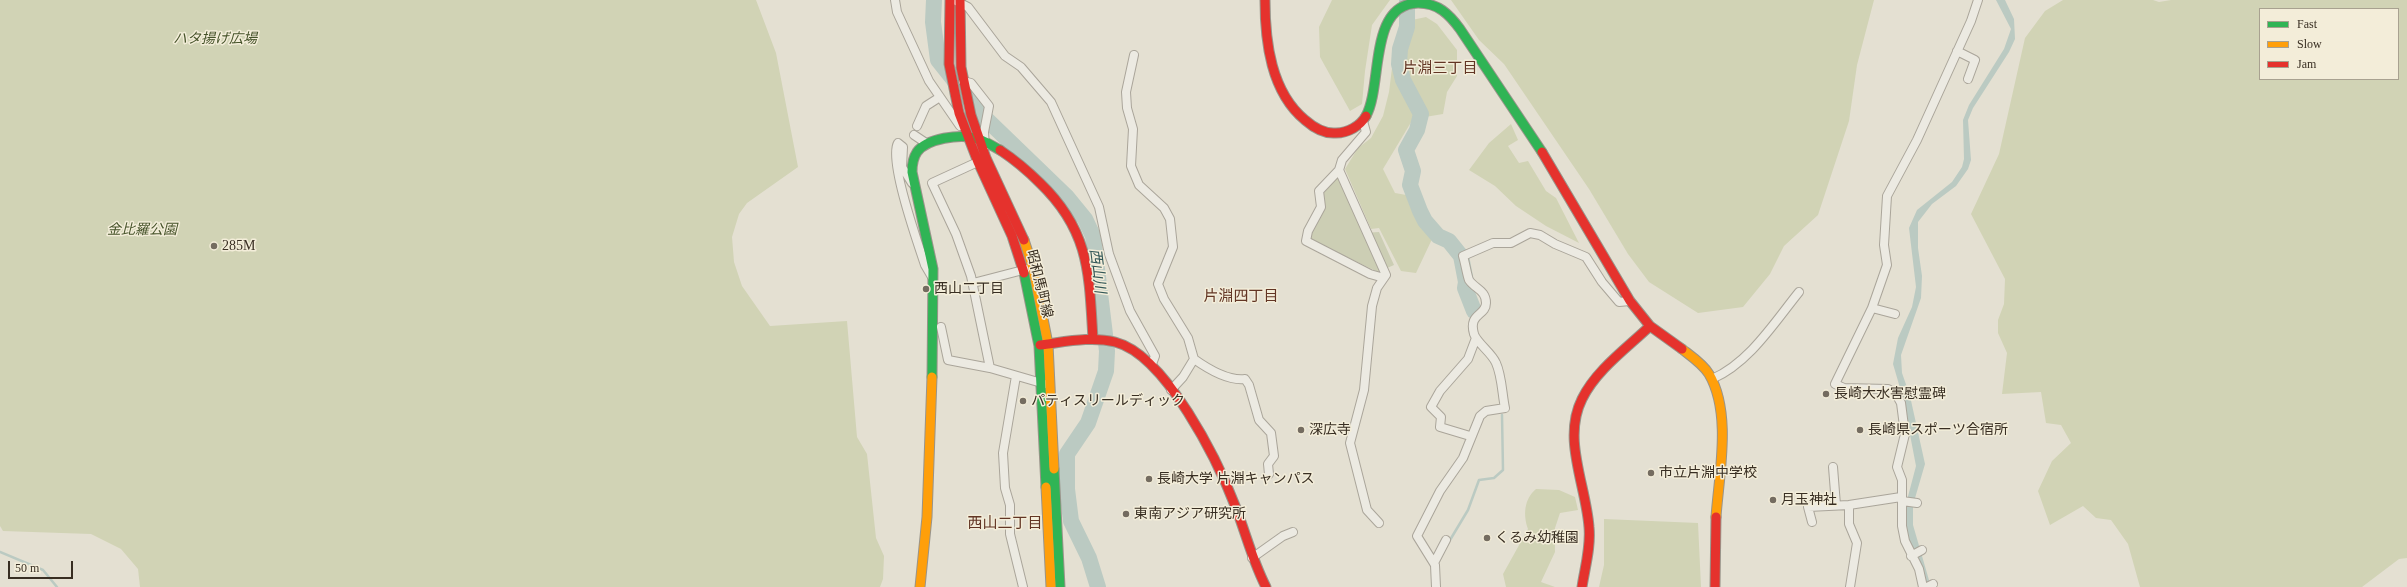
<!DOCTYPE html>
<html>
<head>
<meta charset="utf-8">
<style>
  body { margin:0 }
  #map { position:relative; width:2407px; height:587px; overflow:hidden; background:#e4e0d2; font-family:"Times New Roman",serif }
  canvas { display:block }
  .legend { position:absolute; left:2259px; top:8px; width:140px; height:72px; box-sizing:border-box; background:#f3edd9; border:1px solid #a8a190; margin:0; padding:5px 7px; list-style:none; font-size:12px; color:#382e22 }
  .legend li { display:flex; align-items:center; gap:8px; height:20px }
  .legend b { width:20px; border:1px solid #a8a190 }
  .scale { position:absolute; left:8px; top:561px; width:65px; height:18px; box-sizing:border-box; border:2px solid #382e22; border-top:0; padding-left:5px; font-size:12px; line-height:14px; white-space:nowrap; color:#382e22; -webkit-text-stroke:3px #f3edd9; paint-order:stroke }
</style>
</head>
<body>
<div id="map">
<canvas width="2407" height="587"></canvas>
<ul class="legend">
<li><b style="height:5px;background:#30b455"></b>Fast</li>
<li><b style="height:5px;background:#ff9f0a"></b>Slow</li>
<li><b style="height:5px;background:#e5322d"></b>Jam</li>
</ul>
<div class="scale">50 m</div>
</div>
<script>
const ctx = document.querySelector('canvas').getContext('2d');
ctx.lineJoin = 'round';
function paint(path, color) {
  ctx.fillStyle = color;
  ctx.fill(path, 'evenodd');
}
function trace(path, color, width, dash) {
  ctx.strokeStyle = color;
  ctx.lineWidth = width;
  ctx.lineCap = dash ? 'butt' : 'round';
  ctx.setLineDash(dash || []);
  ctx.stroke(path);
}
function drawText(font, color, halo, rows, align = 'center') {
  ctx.font = font + ' "Times New Roman","Noto Sans JP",serif';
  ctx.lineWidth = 3;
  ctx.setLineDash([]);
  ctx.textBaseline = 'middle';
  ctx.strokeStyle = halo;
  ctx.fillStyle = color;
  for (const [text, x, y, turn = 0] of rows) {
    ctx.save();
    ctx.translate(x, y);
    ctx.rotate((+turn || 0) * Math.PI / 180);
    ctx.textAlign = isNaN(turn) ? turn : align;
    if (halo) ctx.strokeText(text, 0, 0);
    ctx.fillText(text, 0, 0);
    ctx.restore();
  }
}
paint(new Path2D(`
  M0,0H756L776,53L798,167L747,203L739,214L732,237L734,262L742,286L770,326L847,321L857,437L867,454L876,538L884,556L883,579L880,587H140L138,569L121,549L91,534L3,531L0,526Z
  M1332,0H1390L1372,25L1365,71L1362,104L1350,111L1320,57L1319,27Z
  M1451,0H1874L1857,65L1849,121L1818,215L1784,246L1770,274L1743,307L1698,313L1649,282L1628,254L1589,189L1504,64L1479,40Z
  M2063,0H2153L2159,2L2171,0H2407V558L2399,559L2362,587H2140L2128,544L2111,520L2096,518L2083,506L2050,525L2038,491L2052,461L2071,443L2061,425L2046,423L2041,392L2002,394L2007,353L1998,333V320L2004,304L2005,279L1971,214L1999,154L2025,38L2045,11ZM2260,9H2398V79H2260Z
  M1426,17L1437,24L1457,50V76L1447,92L1443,114L1413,119L1383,169L1395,193L1412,196L1424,227L1433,237L1416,273L1401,271L1379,228L1371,229L1345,169L1358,148L1371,138L1383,116L1389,92L1395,44L1399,29L1412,20Z
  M1511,124L1518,140L1508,146L1519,163L1528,161L1546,191L1556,198L1579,243L1546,226L1516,206L1495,186L1469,170L1489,143Z
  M1536,489L1559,490L1575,497L1578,510L1560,513L1555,528V552L1541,582L1555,587H1506L1503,574L1528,529C1523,515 1524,499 1536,489Z
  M1604,519L1698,523L1701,587H1599L1604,565Z`), '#d1d3b5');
paint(new Path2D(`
  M1338,176L1363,233L1379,232L1394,265L1378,272L1311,240L1310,232L1321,192Z`), '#ccceb4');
paint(new Path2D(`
  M1996,0H2005L2014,19L2015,39L2009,52L1973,108L1968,120L1971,160L1968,169L1956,186L1932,204L1918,222V248L1922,276L1921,298L1901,355L1902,373L1910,396L1925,464L1913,505V525L1931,587H1926L1910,544L1906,526V504L1916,466L1903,398L1893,364L1898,338L1912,307L1916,287L1909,228L1917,210L1952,182L1962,167L1964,159L1963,120L1969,105L2004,49L2011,29Z`), '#bbcac2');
trace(new Path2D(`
  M1450,540L1468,510L1479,480L1494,478L1503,470L1502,415
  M0,552L43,570L57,587`), '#bbcac2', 2.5);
trace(new Path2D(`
  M934,0L933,22L938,60L981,114L1067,197L1085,219L1093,236L1107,351L1106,371L1088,423L1067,454V489L1071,521L1089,558L1098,587
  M1407,0V27L1400,49L1399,64L1403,80L1421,114L1417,130L1406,150L1413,171L1410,185L1420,211L1425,221L1438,236L1449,241L1461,256L1466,282L1465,288L1474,311`), '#bbcac2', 16);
const street = new Path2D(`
  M895,0L897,12L929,81L960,126
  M956,1L968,7L1005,56L1021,67L1051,102L1099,207L1109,254L1130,311L1155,356L1152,364
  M1957,51L1975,60L1968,79
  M1134,55L1126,92L1127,108L1133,129L1131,166L1139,185L1164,208L1170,219L1173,247L1158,284L1164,299L1188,338L1194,359C1208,369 1228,381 1245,379L1249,385L1259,420L1271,433L1274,456L1268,464L1269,474
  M963,81L971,83L989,106L984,132L985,146
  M1363,121L1366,132L1342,160L1339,170L1319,191L1321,207L1308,231L1306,241L1370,274L1384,278
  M917,126L926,106L940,97
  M914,135L926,143
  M982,160L932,183L956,234L971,276L990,368L1045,384
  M1339,170L1386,275L1377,288L1372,306L1364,390L1350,443L1367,510L1379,523
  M912,183L902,167L903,147L898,143C888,159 918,244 925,265L932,277
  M973,283L1027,269
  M1872,308L1895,314
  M941,327L948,360L990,368
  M1016,376L1003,453L1005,488L1010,505V534L1023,587
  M1712,379C1749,363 1774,323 1799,292
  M1171,390L1183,377L1194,359
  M1470,436L1440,427L1441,417L1431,407L1440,391L1468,359L1476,338
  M1833,467L1836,505
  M1902,501L1917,503
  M1849,505V524L1857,543L1850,587
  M1812,522L1808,507L1849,505L1901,497
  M1911,556L1922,550
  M1252,558L1283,536L1293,532
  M1434,563L1446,540
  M1436,587L1435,565L1417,536L1440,491L1463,458L1480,416L1486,411L1505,408C1502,394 1502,376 1496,363C1492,353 1477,343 1474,334C1468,313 1486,316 1486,303C1486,290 1475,289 1469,280C1467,275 1465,262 1463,256L1493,243H1511L1530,233L1540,235L1555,244L1586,257L1602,282L1619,302L1630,301
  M1923,587L1919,569L1905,541L1902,526V480L1897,467L1905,434L1901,403L1896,394L1888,389L1844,388L1835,384L1872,308L1887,265L1884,245L1887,196L1917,140L1971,21L1978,0
  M1927,587L1933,584`);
const fast = new Path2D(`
  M1366,116C1383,85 1368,4 1418,3C1438,3 1449,14 1460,29L1542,152
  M1024,273L1039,346L1046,487
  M932,377L933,269L912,172C912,165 913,158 917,152C927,138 960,134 975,138C984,140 992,146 1000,150
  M1054,469L1060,587`);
const slow = new Path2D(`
  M1024,240L1033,268L1048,344L1054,469
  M1682,349C1691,356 1703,364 1709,374C1732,413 1719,474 1716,517
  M1046,487L1051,587
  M920,587L927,517L932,377`);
const jam = new Path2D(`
  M950,0L949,64L959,113L978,162L1012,236L1024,273
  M960,0L961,67L971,115L986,158L1024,240
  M1265,0C1265,42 1271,92 1305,120C1313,127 1325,134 1336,133C1348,133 1360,126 1366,116
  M1000,150C1015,160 1028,171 1040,183C1090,231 1089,274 1093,339
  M1542,152L1630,301L1650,326L1682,349
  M1040,345C1065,342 1091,336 1115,342C1166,355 1218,461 1236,508C1246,534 1253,562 1266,587
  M1582,587C1585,567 1591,547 1589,527C1586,485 1562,439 1582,399C1596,370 1627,348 1650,326
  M1715,587L1716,517`);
trace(street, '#aaa59a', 10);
trace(fast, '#99948a', 11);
trace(slow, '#99948a', 11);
trace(jam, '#99948a', 11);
trace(street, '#eceae2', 8);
trace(fast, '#30b455', 9);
trace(slow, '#ff9f0a', 9);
trace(jam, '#e5322d', 9);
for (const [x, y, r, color] of [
  [214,246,4,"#746c60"],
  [926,289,4,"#746c60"],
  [1826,394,4,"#746c60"],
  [1023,401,4,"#746c60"],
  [1301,430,4,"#746c60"],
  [1860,430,4,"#746c60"],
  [1651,473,4,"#746c60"],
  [1149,479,4,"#746c60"],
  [1773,500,4,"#746c60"],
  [1126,514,4,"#746c60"],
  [1487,538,4,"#746c60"]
]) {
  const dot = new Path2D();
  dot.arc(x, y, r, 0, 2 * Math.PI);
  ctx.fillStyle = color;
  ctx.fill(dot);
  trace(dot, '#f3edd9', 1.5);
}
drawText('italic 14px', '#46532a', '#f3edd9', [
  ["ハタ揚げ広場",215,39],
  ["金比羅公園",142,230]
]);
drawText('14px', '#382e22', '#f3edd9', [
  ["285M",222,246],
  ["西山二丁目",934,289],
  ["長崎大水害慰霊碑",1834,394],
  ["パティスリールディック",1031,401],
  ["深広寺",1309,430],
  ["長崎県スポーツ合宿所",1868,430],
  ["市立片淵中学校",1659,473],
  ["長崎大学 片淵キャンパス",1157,479],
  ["月玉神社",1781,500],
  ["東南アジア研究所",1134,514],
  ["くるみ幼稚園",1495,538]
], 'left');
drawText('14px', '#382e22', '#f3edd9', [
  ["昭和馬町線",1039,284,76]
]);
drawText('15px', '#623524', '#f3edd9', [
  ["片淵三丁目",1440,69],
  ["片淵四丁目",1241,297],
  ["西山二丁目",1005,524]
]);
drawText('italic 15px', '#325757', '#f3edd9', [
  ["西山川",1097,271,83]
]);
</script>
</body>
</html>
